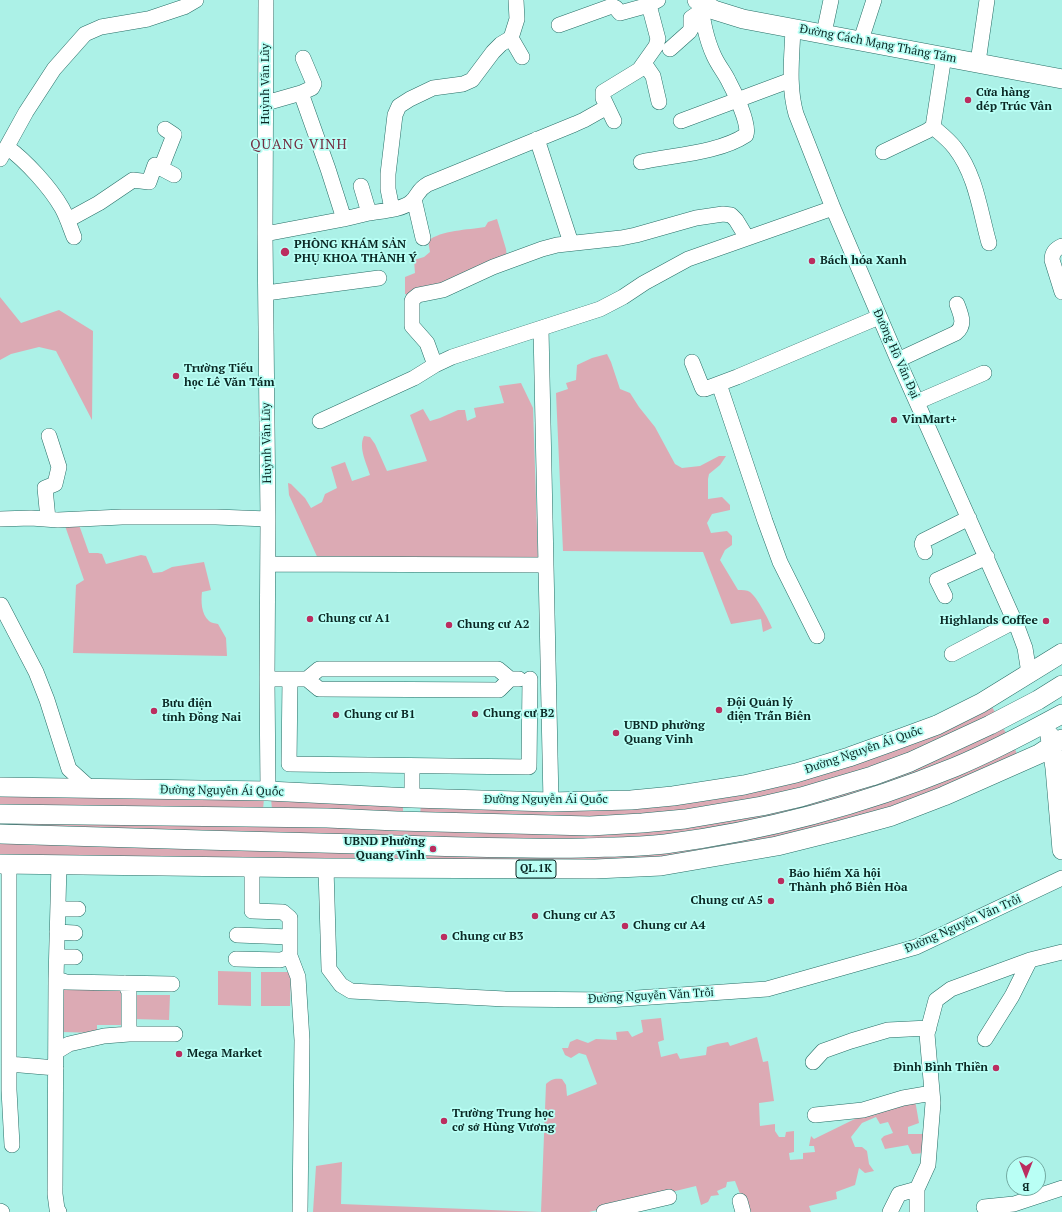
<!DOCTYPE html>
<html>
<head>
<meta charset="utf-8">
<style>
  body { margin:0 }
  #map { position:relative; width:1062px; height:1212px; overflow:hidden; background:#acf1e7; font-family:"PT Serif",serif }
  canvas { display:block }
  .north { position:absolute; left:1006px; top:1156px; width:40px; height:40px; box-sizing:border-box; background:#b9fff5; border:1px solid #73a9a1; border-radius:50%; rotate:180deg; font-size:11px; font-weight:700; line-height:16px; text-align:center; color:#0a2824 }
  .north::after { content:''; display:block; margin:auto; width:14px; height:18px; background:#bb2d5f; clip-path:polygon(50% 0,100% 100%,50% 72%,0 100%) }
</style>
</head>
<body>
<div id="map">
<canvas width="1062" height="1212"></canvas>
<div class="north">B</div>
</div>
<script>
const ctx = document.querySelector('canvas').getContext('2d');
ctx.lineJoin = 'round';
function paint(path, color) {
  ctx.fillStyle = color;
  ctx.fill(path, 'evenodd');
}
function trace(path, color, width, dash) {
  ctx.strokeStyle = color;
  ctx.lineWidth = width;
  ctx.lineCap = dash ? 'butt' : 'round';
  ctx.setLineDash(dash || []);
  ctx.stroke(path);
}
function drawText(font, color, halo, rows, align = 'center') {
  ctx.font = font + ' "PT Serif",serif';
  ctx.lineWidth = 3.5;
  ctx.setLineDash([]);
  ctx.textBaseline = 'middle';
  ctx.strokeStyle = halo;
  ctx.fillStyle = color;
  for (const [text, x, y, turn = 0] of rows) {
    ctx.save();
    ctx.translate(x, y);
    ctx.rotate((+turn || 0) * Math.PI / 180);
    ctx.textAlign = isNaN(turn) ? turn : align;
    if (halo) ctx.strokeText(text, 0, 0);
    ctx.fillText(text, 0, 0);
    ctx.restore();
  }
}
paint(new Path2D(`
  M497,219L506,249L507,259L409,295L405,294V277L415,273L414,260L424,257L430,252L428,241C441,230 468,230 485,227L488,222Z
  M0,297L21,323L59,310L93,331L92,420L56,351L39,347L11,354L0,360Z
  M607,354L611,362L620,389L630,393L639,407L655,427L675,464L682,468L700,466L719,456H726L720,465L709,474L708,479V499L722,497L730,505V510L712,514L707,523L711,533L727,531L732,536V545L725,550L720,560L738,590C742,590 747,590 750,592C757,597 769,620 772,628L763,632L761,619L731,624L703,552L563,551L556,393L568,389L566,383L576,380L577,365L592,358Z
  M521,383L533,408L538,560L319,561L289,495L288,483L291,484L305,498L311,508L322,502L325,494L337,488L331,467L345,462L352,481L370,475C367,464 358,448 364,436L370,437L375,444L387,471L427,461L410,415L423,409L430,421L440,418L458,410H465L467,421L476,417L474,408L504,403L499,386Z
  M78,522L89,553H98L102,554L106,564L141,555L146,556L153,573L162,572L172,567L204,562L211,590L202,592C201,601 201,614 209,621C211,623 215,623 218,624L226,638L227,656L73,653L76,585L84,580L64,523Z
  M991,705L996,714L906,757L761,800L679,813L592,819L420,815L421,805L676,803Z
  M1002,726L1007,735L952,761L791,814L663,838L590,841L0,827V820L687,826Z
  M1014,747L1018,756L889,810L839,824L661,860L596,863L0,857V841L664,851Z
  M0,794L264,798L263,810L0,807Z
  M271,798L403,805V814L272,810Z
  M218,971L251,972V1006L218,1005Z
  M261,972H291L290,1006H261Z
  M63,989L123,991V1025H97V1033L62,1032Z
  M134,995H170L169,1020L133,1019Z
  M661,1018L664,1040L658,1042L661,1057L677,1053L680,1059L706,1055L707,1047L717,1044L728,1042L730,1046L757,1037L763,1062L768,1061L774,1101L759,1103L760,1126L775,1124V1131L779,1137H785L786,1132L794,1131V1152L789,1153L790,1160L803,1159V1153L815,1152L814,1146H809L811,1136L814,1139L865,1114L915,1100L919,1123L908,1127V1134H926L924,1153L912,1154L908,1145L885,1149L881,1139L884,1136L893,1133L888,1122L880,1124L876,1117L862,1123L851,1137L855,1147H862L867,1151L869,1164L874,1171L865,1173L859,1168L855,1185L836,1192L837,1199L809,1206L811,1212H747L735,1181L727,1182L726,1187L717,1191L719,1195L711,1196L708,1202L701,1205L696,1186L589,1212H313L316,1166L342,1162L341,1204L541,1212L546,1084C551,1079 555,1078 562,1079L566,1085L567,1096L597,1084L586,1055L579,1053L571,1058L565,1055L562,1048H568L570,1042L577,1039L588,1043L596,1039L617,1040L616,1032L628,1031L632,1037L643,1032L641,1020Z`), '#dcaab4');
const minor = new Path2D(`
  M266,0L265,234L268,519L267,679L268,791
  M516,0L517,19L511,38L522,57
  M559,25L612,6L616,8L620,13L649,5
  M793,28C792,57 788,86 796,114L833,208L898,360L1018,629L1025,648L1029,673
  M824,33L831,0
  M861,40L874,0
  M670,49L689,32L691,29V18L701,11
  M944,56L933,127C940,133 949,140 955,148C976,175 980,211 989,243
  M978,62L987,0
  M644,63L653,76L659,102
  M301,93L312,88L314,84L303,58
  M614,121L603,98V92L639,70L656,46L658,39L649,5L658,0
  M681,121L791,80
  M537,139L571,243
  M7,147C26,161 50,187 62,208C67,217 70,227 74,237
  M883,152L927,131L933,127
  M0,159L26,112L54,69L85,34L101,27L148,19L184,7L196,0
  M641,162C673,155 719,153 746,135C750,124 734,91 728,80C724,72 718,65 714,56C706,39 703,21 700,2
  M161,168L174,135L165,129
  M414,199L423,238
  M392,209L388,189V174L395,115L399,106L410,99L433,88L463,84L472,80L493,52L501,44L511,38
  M369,213C381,211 402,210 411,202C419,195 417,190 428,184L575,124L584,120L607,107
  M344,219L369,213L361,186
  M68,220L99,203L133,180L149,182L155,165L174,175
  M265,234L344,219L328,169L301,93L266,103
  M1062,246C1055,249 1052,253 1052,260L1062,292
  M266,293L379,278
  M541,329L551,802
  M898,360L956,333C966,325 961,315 957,304
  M692,362L702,387L703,389H705L737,377L879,317
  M435,365L427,343L412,326V301L413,299L418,295L443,290L493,267L542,249L557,245L621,238L636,235L696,218L723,214L731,215L736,220L747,238
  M719,384L765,521L780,562L817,636
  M917,402L984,373
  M320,421L414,378L435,365L452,357L600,309L623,297L644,283L688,259L833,208
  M0,519L31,518L58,520L122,517H216L268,519
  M48,519L45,488L55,484L59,467L49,436
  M925,552L922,544L923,541L969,518
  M268,564L546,565
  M945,596L937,580L987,557
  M1,605L36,672L47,700L69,769L90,788
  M952,654L1015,621
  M267,679H307L319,689L499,690L510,679
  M290,679L289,764L529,767L530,679
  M307,679L319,669H498L510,679H519
  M412,798V766
  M9,864V1090L12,1145
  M59,865L56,979L55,1194L57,1209L59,1212
  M326,868L329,969L341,985L351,991L505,999L608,1000L767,989L916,947L1062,878
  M58,909H78
  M57,932L75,933
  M237,935L290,937
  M290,956L298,977L302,1040L300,1212
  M57,957H75
  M236,959L280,960C285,959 289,958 290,953V918L283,912L252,911V867
  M56,979L66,982L172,984
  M125,983L129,992V1034
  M985,1039L1012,996L1030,960
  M56,1052L69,1044L104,1036L129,1034H175
  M813,1062L823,1051L851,1041L888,1030L929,1028
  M9,1064L56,1068
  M815,1115L863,1110L903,1098L932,1093
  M740,1201L743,1212
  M984,1207L1014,1204L1062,1188
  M0,1211L2,1212
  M604,1212L669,1197
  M890,1212L899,1194L917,1189
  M917,1212V1189L928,1165L933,1103L927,1034L936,1000L951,989L1030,960L1062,952`);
const major = new Path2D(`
  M697,0L714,10L743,19L1062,79
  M1050,736L1055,768L1062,850
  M0,787L268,791L412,798L551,802L631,800L673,796L744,785L796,773L849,757L888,743L937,725L981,703L1062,653
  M0,814L327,818L397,821L590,826L642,823L685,819L762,806L801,797L872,776L910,762L990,725L1038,700L1062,685
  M0,834C133,838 265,842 398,845C460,847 522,849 584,848C611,847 639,847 665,844C764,831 862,805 955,767C991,752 1027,733 1062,714
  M0,864L326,868L595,869L661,866L777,846L841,830L892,816L944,796L1039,754L1062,739`);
trace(minor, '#266d65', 16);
trace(major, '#266d65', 20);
trace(minor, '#fff', 15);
trace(major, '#fff', 19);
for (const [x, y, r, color] of [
  [968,100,4,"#bb2d5f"],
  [285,252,5,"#bb2d5f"],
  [812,261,4,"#bb2d5f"],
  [176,376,4,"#bb2d5f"],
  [894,420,4,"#bb2d5f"],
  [310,619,4,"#bb2d5f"],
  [1046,621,4,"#bb2d5f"],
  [449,625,4,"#bb2d5f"],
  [719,710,4,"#bb2d5f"],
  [154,711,4,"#bb2d5f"],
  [475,714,4,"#bb2d5f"],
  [336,715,4,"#bb2d5f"],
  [616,733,4,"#bb2d5f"],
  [433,849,4,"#bb2d5f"],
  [781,881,4,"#bb2d5f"],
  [771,901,4,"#bb2d5f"],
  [535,916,4,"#bb2d5f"],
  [625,926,4,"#bb2d5f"],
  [444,937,4,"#bb2d5f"],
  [179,1054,4,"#bb2d5f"],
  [996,1068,4,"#bb2d5f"],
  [444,1121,4,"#bb2d5f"]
]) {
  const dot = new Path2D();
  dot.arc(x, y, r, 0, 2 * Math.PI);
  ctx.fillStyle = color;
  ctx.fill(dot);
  trace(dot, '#b9fff5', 1.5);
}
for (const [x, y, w] of [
  [536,869,40]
]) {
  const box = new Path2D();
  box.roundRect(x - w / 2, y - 9, w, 18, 3);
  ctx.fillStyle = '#b9fff5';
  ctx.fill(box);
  trace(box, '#0a2824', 1);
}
drawText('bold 11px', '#0a2824', null, [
  ["QL.1K",536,869]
]);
drawText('12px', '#0a2824', '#b9fff5', [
  ["Đường Cách Mạng Tháng Tám",878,44,11],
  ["Huỳnh Văn Lũy",266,84,-90],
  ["Đường Hồ Văn Đại",896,354,66],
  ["Huỳnh Văn Lũy",267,443,-91],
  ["Đường Nguyễn Ái Quốc",864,750,-19],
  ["Đường Nguyễn Ái Quốc",222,791,1],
  ["Đường Nguyễn Ái Quốc",546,800],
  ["Đường Nguyễn Văn Trỗi",963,924,-24],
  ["Đường Nguyễn Văn Trỗi",651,996,-3]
]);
drawText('bold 12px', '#0a2824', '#b9fff5', [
  ["Cửa hàng",976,93],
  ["dép Trúc Vân",976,107],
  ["PHÒNG KHÁM SẢN",294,245],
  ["PHỤ KHOA THÀNH Ý",294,259],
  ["Bách hóa Xanh",820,261],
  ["Trường Tiểu",184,369],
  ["học Lê Văn Tám",184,383],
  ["VinMart+",902,420],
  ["Chung cư A1",318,619],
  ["Highlands Coffee",1038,621,"right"],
  ["Chung cư A2",457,625],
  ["Đội Quản lý",727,703],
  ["điện Trấn Biên",727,717],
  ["Bưu điện",162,704],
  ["tỉnh Đồng Nai",162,718],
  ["Chung cư B2",483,714],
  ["Chung cư B1",344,715],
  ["UBND phường",624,726],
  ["Quang Vinh",624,740],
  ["UBND Phường",425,842,"right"],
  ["Quang Vinh",425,856,"right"],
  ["Bảo hiểm Xã hội",789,874],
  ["Thành phố Biên Hòa",789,888],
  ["Chung cư A5",763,901,"right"],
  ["Chung cư A3",543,916],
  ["Chung cư A4",633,926],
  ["Chung cư B3",452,937],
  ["Mega Market",187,1054],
  ["Đình Bình Thiền",988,1068,"right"],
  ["Trường Trung học",452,1114],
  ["cơ sở Hùng Vương",452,1128]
], 'left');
ctx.letterSpacing = '1px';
drawText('14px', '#732d41', '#b9fff5', [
  ["QUANG VINH",299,145]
]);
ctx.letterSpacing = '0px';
</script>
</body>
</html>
